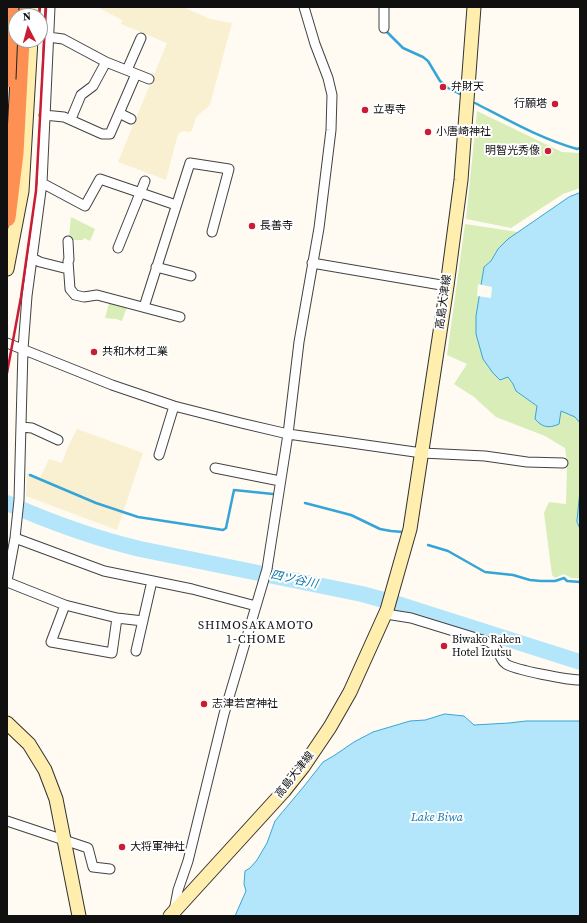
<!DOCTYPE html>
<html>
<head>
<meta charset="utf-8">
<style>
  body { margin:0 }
  #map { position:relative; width:587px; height:923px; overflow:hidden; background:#fffbf2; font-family:"Source Serif 4",serif }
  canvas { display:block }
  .frame { position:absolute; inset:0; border:8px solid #101010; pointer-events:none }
  .north { position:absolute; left:8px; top:8px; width:40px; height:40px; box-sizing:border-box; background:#fff; border:1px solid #9f9f9f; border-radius:50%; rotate:354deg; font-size:11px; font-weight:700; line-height:16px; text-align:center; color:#101010 }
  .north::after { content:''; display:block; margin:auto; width:14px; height:18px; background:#ca1d35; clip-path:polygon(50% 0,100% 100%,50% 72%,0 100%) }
</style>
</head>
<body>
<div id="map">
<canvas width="587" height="923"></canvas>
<div class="frame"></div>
<div class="north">N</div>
</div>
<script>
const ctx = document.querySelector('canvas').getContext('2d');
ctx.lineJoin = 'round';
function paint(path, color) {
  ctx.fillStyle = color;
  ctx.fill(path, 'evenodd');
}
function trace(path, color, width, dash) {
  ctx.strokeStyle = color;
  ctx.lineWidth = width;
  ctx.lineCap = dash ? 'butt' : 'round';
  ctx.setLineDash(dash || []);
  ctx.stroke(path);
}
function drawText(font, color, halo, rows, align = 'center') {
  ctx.font = font + ' "Source Serif 4","Noto Sans JP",serif';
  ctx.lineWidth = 4;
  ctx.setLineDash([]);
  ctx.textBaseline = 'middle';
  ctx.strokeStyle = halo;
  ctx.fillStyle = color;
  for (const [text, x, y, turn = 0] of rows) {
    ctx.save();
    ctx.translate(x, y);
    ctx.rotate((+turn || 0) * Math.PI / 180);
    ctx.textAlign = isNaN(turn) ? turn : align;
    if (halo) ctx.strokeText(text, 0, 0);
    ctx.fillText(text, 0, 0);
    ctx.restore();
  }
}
paint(new Path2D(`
  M97,7H183L210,19L232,23L210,105L196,117L192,130L190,132L182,131L178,134L166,180L118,162L167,43L121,24L122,20Z
  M77,429L143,453L117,530L26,496L27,473L40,478L49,459L62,463L67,449Z`), '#f8f0d0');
paint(new Path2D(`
  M477,111L562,152L580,153V188L563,194L511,228L466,219Z
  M71,217L95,229L90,241L84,238L83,240H71L69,237Z
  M465,224L518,232L498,249L491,261L484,268L476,316V334L513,384L516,391L537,406L541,425L547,427L553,426L561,411L575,417L580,423V491L577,522L580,529V578H571L564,574L555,578L552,575L544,513L549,502L566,504L567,463L565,448L545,436L496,417L474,397L454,384L467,364L447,355Z
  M109,303L127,307L122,321L116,319L105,318Z`), '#d9edb8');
const water = new Path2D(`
  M580,193V423L575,417L561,411L559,424C548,429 542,427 535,419L537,406L516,391L513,384L508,377L500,380L493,373L483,359L476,334V316L484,267L491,261L498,249L508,239L569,197Z
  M580,491V529L577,522Z
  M445,714L464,716L474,725L509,723L526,721H580V916H235L246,891L244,884L245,871L250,868L257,860L267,843L275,821L305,785L323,762L335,755L354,742L373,732L410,721L425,720Z`);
paint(water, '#b3e6fa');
trace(water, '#35a5d7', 1);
paint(new Path2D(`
  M478,284L492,287L491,298L477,296Z`), '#fffbf2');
trace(new Path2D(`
  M385,30L403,48L423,57L428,61L440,81L448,88L460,94
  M475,103C508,120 541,139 577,149L580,148
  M30,475L96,503L138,517L223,530L226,528L234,490L273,494
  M305,503L351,515L380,529L391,531L403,532
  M428,545L448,551L485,572L513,575L530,580L541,581H555L564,578L567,581L580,582`), '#35a5d7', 2.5);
trace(new Path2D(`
  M7,503C50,522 94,538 140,549L362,594L398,604L580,662`), '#b3e6fa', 16);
const street = new Path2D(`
  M384,7V28
  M48,37L63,39L106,62L149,79
  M127,70L141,38
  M119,113L131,119
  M44,115L64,117L102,134H110L136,74
  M71,119L81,95L93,86L106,62
  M42,183L85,206L100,179L176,205
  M68,241L69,260L68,261L70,289L75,295L84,297L97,295L180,317
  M118,248L145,181
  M32,258L40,262L68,269
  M312,263L447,286
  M156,267L191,276
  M144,307L190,163L229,169L212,232
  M7,343L112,385L174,406L241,423L288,434L422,453L485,456L527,462L563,463
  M21,427L32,428L58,440
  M159,455L174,406
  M215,468L280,481
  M15,538L104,571L192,589L256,606
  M7,581L15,538L19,500L23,349L27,296L42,183L50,7
  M7,582L65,605L117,618L143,621
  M65,605L51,642L112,653L117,618
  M386,614L411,618L489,642C502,650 497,657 506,664C515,670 568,680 580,680
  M136,651L152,581
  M7,821L88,848L93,867L110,869
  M174,911L178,890L188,861L224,714L267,569L288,434L299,342L319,228L331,130L332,95L328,78L315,44L304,7`);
const secondary = new Path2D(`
  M32,16V7
  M7,269L22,191L31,40
  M7,723L29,744L45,770L56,799L79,916
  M170,916L284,791L303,767L330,727L350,692L387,610L410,529L447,286L461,180L474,7`);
const highway = new Path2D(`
  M22,16L23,7
  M7,218L15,153L21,40`);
trace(street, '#434343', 11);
trace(secondary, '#323232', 15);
trace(highway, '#212121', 19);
trace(street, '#fff', 9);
trace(secondary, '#ffeead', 13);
trace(highway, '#fd9052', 17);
trace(new Path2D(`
  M39,16L40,7
  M7,373L21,297L36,191L46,7`), '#ca1d35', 2.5);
const highwayBridge = new Path2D(`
  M7,79L10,7`);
trace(highwayBridge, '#212121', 19, []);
trace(highwayBridge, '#fd9052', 17);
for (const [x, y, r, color] of [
  [443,87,4,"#ca1d35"],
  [555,104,4,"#ca1d35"],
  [365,110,4,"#ca1d35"],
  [428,132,4,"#ca1d35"],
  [548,151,4,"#ca1d35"],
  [252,226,4,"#ca1d35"],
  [94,352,4,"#ca1d35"],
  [444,646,4,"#ca1d35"],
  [204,704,4,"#ca1d35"],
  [122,847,4,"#ca1d35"]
]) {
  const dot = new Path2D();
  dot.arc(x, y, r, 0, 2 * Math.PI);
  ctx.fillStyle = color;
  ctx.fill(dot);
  trace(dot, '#fff', 1.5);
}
drawText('11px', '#101010', '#fff', [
  ["弁財天",451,87],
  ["行願塔",547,104,"right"],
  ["立専寺",373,110],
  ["小唐崎神社",436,132],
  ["明智光秀像",540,151,"right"],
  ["長善寺",260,226],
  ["共和木材工業",102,352],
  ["Biwako Raken",452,640],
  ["Hotel Izutsu",452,653],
  ["志津若宮神社",212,704],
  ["大将軍神社",130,847]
], 'left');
drawText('11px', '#101010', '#fff', [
  ["高島大津線",444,302,-82],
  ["高島大津線",295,775,-52]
]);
drawText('italic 12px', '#0f76ab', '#fff', [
  ["四ツ谷川",294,580,12],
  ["Lake Biwa",437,818]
]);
ctx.letterSpacing = '1px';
drawText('12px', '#101010', '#fff', [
  ["SHIMOSAKAMOTO",256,626],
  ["1-CHOME",256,640]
]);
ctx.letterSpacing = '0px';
</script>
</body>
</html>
